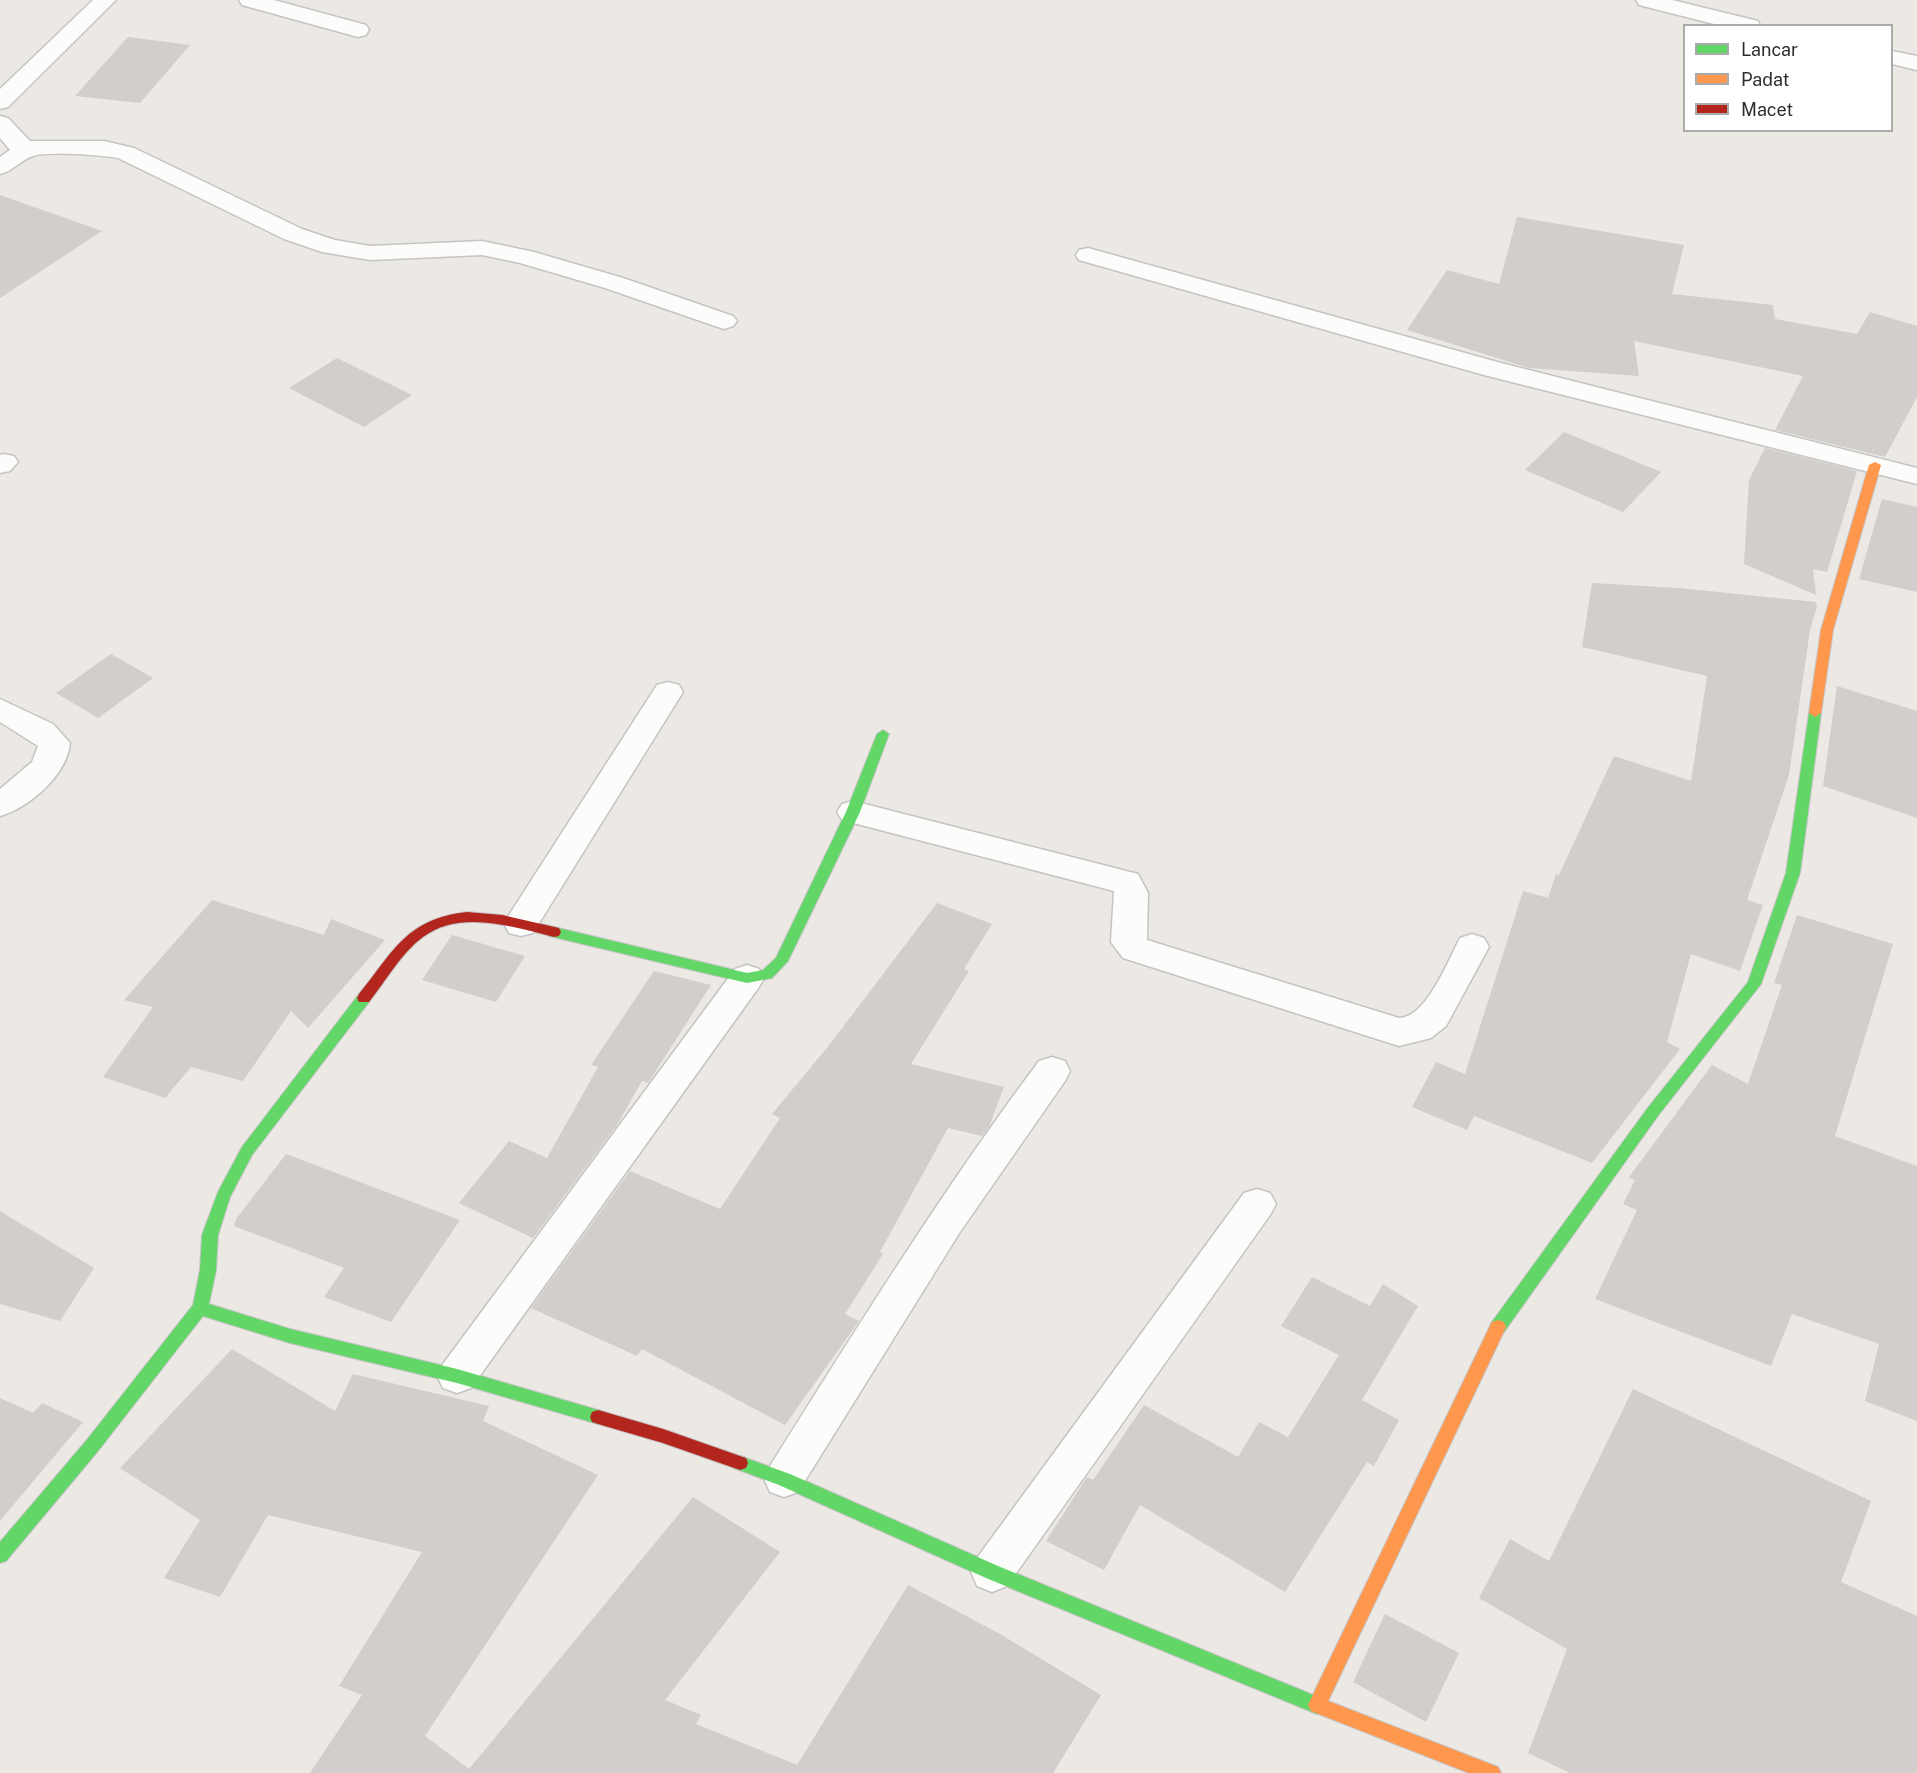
<!DOCTYPE html>
<html>
<head>
<meta charset="utf-8">
<style>
  body { margin:0 }
  #map { position:relative; width:1917px; height:1773px; overflow:hidden; background:#ece8e4; font-family:"Public Sans",sans-serif }
  canvas { display:block }
  .legend { position:absolute; left:1683px; top:24px; width:210px; height:108px; box-sizing:border-box; background:#fff; border:2px solid #ababab; margin:0; padding:8px 10px; list-style:none; font-size:18px; color:#2e2e2e }
  .legend li { display:flex; align-items:center; gap:12px; height:30px }
  .legend b { width:30px; border:2px solid #ababab }
</style>
</head>
<body>
<div id="map">
<canvas width="1917" height="1773"></canvas>
<ul class="legend">
<li><b style="height:8px;background:#63d668"></b>Lancar</li>
<li><b style="height:8px;background:#ff974d"></b>Padat</li>
<li><b style="height:8px;background:#b3261e"></b>Macet</li>
</ul>
</div>
<script>
const ctx = document.querySelector('canvas').getContext('2d');
ctx.lineJoin = 'round';
function paint(path, color) {
  ctx.fillStyle = color;
  ctx.fill(path, 'evenodd');
}
function trace(path, color, width, dash) {
  ctx.strokeStyle = color;
  ctx.lineWidth = width;
  ctx.lineCap = dash ? 'butt' : 'round';
  ctx.setLineDash(dash || []);
  ctx.stroke(path);
}
paint(new Path2D(`
  M128,37L190,45L140,103L75,96Z
  M0,195L37,208L102,231L0,298Z
  M1517,217L1684,245L1672,294L1773,305L1775,319L1857,334L1870,312L1917,326V397L1885,457L1775,430L1803,376L1634,341L1639,376L1529,368L1407,330L1447,270L1499,284Z
  M337,358L412,395L364,427L289,388Z
  M1564,432L1661,472L1623,512L1525,470Z
  M1765,448L1857,471L1827,572L1813,569L1816,595L1744,564L1749,480Z
  M1882,499L1917,507V592L1859,579Z
  M1592,583L1679,588L1816,602L1817,606L1810,630L1789,775L1747,900L1763,905L1740,971L1691,954L1667,1042L1680,1049L1592,1163L1474,1116L1467,1130L1412,1107L1436,1062L1465,1074L1523,891L1548,898L1556,874L1559,875L1614,756L1691,781L1707,676L1582,647Z
  M111,654L153,678L98,718L56,693Z
  M1837,686L1917,711V818L1823,786Z
  M212,900L324,935L331,919L385,940L308,1028L291,1011L243,1081L191,1067L165,1098L103,1077L153,1007L124,1000Z
  M937,903L992,924L964,969L969,971L911,1064L1004,1087L989,1127L982,1136L948,1128L880,1252L883,1254L845,1314L859,1321L785,1425L642,1349L637,1356L531,1308L630,1171L720,1209L780,1118L772,1114L830,1044Z
  M1797,915L1893,944L1835,1136L1917,1166V1421L1865,1401L1879,1344L1792,1314L1771,1366L1595,1299L1637,1210L1623,1204L1635,1180L1629,1177L1712,1065L1748,1084L1782,985L1774,983Z
  M452,935L525,956L496,1002L422,980Z
  M654,971L711,985L648,1083L642,1081L617,1125L533,1238L459,1203L509,1141L547,1158L598,1067L591,1065Z
  M286,1154L460,1220L391,1322L324,1297L344,1268L234,1226L236,1219Z
  M0,1211L94,1268L60,1321L0,1304Z
  M1312,1277L1370,1306L1383,1284L1418,1306L1362,1400L1399,1420L1374,1466L1367,1462L1285,1592L1140,1505L1104,1570L1046,1541L1087,1477L1093,1480L1144,1405L1238,1457L1259,1422L1288,1437L1339,1355L1281,1326Z
  M232,1349L335,1411L353,1374L489,1406L483,1421L598,1475L425,1736L469,1769L693,1497L780,1552L665,1700L701,1715L696,1724L797,1765L908,1585L1000,1634L1101,1695L1053,1773H310L362,1695L339,1686L422,1552L268,1515L220,1597L164,1578L200,1520L120,1468Z
  M1633,1389L1871,1501L1841,1582L1917,1616V1773H1570L1528,1753L1567,1649L1479,1598L1510,1539L1549,1561Z
  M0,1398L33,1413L42,1403L83,1422L0,1521Z
  M1385,1614L1459,1653L1426,1722L1353,1682Z`), '#d1cecb');
const street = new Path2D(`
  M93,0H116L8,107L0,109V89Z
  M239,0H274L366,25L369,30L366,35L358,37L242,5Z
  M1636,0H1672L1758,21L1760,26H1722L1639,5Z
  M1892,51L1917,56V70L1892,64Z
  M0,116L8,118L30,141H104L134,148L302,229L335,240L370,246L482,241L534,252L623,278L733,316L737,321L733,326L724,329L715,326L605,288L520,263L482,255L370,260L322,252L284,239L118,158C104,155 46,151 33,156C21,160 13,171 0,174V157L10,150L0,138Z
  M1088,248L1501,363L1917,468V484L1484,375L1079,260L1076,255L1079,250Z
  M4,454L14,456L18,462L10,471L0,473V455Z
  M668,682L679,685L683,692L533,933L521,936L509,933L504,924L509,915L657,685Z
  M0,699L53,724L70,743C67,775 29,808 0,816V789L32,762L38,746L0,722Z
  M853,801L1138,874L1148,893L1147,940L1399,1018C1426,1018 1448,961 1460,938L1472,934L1484,938L1489,947L1446,1026L1431,1038L1399,1046L1123,958L1111,942L1114,891L842,820L837,812L842,804Z
  M747,965L759,969L764,978L759,987L471,1388L457,1393L443,1388L437,1376L443,1364L735,969Z
  M1052,1057L1065,1061L1070,1071L1065,1081L960,1232L798,1492L784,1497L770,1492L764,1479L770,1466C856,1329 942,1191 1039,1061Z
  M1257,1189L1270,1193L1276,1204L1270,1215L1007,1586L992,1592L977,1586L971,1572L977,1558L1244,1193Z`);
const fast = new Path2D(`
  M1815,709L1821,713L1800,873L1761,984L1657,1117L1504,1332L1498,1334L1492,1332L1490,1327L1492,1322L1647,1109L1748,982L1786,873L1809,713Z
  M883,730L889,734L860,812L788,961L772,978L747,983L549,936L547,932L549,928L554,927L747,973L763,970L776,958L846,812L877,734Z
  M364,993L369,994L371,998L369,1002L252,1155L230,1197L218,1235L216,1270L209,1304L290,1329L457,1369L598,1410L604,1412L606,1417L604,1422L598,1424L457,1383L290,1343L203,1316L98,1451L6,1561L0,1563V1542L86,1441L193,1305L200,1270L202,1235L218,1192L242,1147L359,994Z
  M740,1456L790,1474L998,1566L1323,1699L1326,1705L1323,1711L1317,1714L986,1578L779,1485L734,1468L732,1463L734,1458Z`);
const slow = new Path2D(`
  M1875,462L1881,465L1833,630L1821,713L1815,717L1809,713L1821,630L1869,465Z
  M1498,1320L1504,1322L1506,1327L1328,1701L1498,1767L1501,1773H1469L1311,1711L1308,1705L1492,1322Z`);
const jam = new Path2D(`
  M467,912L502,915L559,928L561,932L559,936L554,937C513,927 461,909 423,937C401,953 386,981 369,1002H359L357,998L359,994C394,951 406,919 467,912Z
  M598,1410L663,1429L740,1456L746,1458L748,1463L746,1468L740,1470L663,1443L598,1424L592,1422L590,1417L592,1412Z`);
trace(street, '#c5c4c5', 3);
trace(fast, '#c5c4c5', 2);
trace(slow, '#c5c4c5', 2);
trace(jam, '#c5c4c5', 2);
paint(street, '#fcfcfb');
paint(fast, '#63d668');
paint(slow, '#ff974d');
paint(jam, '#b3261e');
</script>
</body>
</html>
